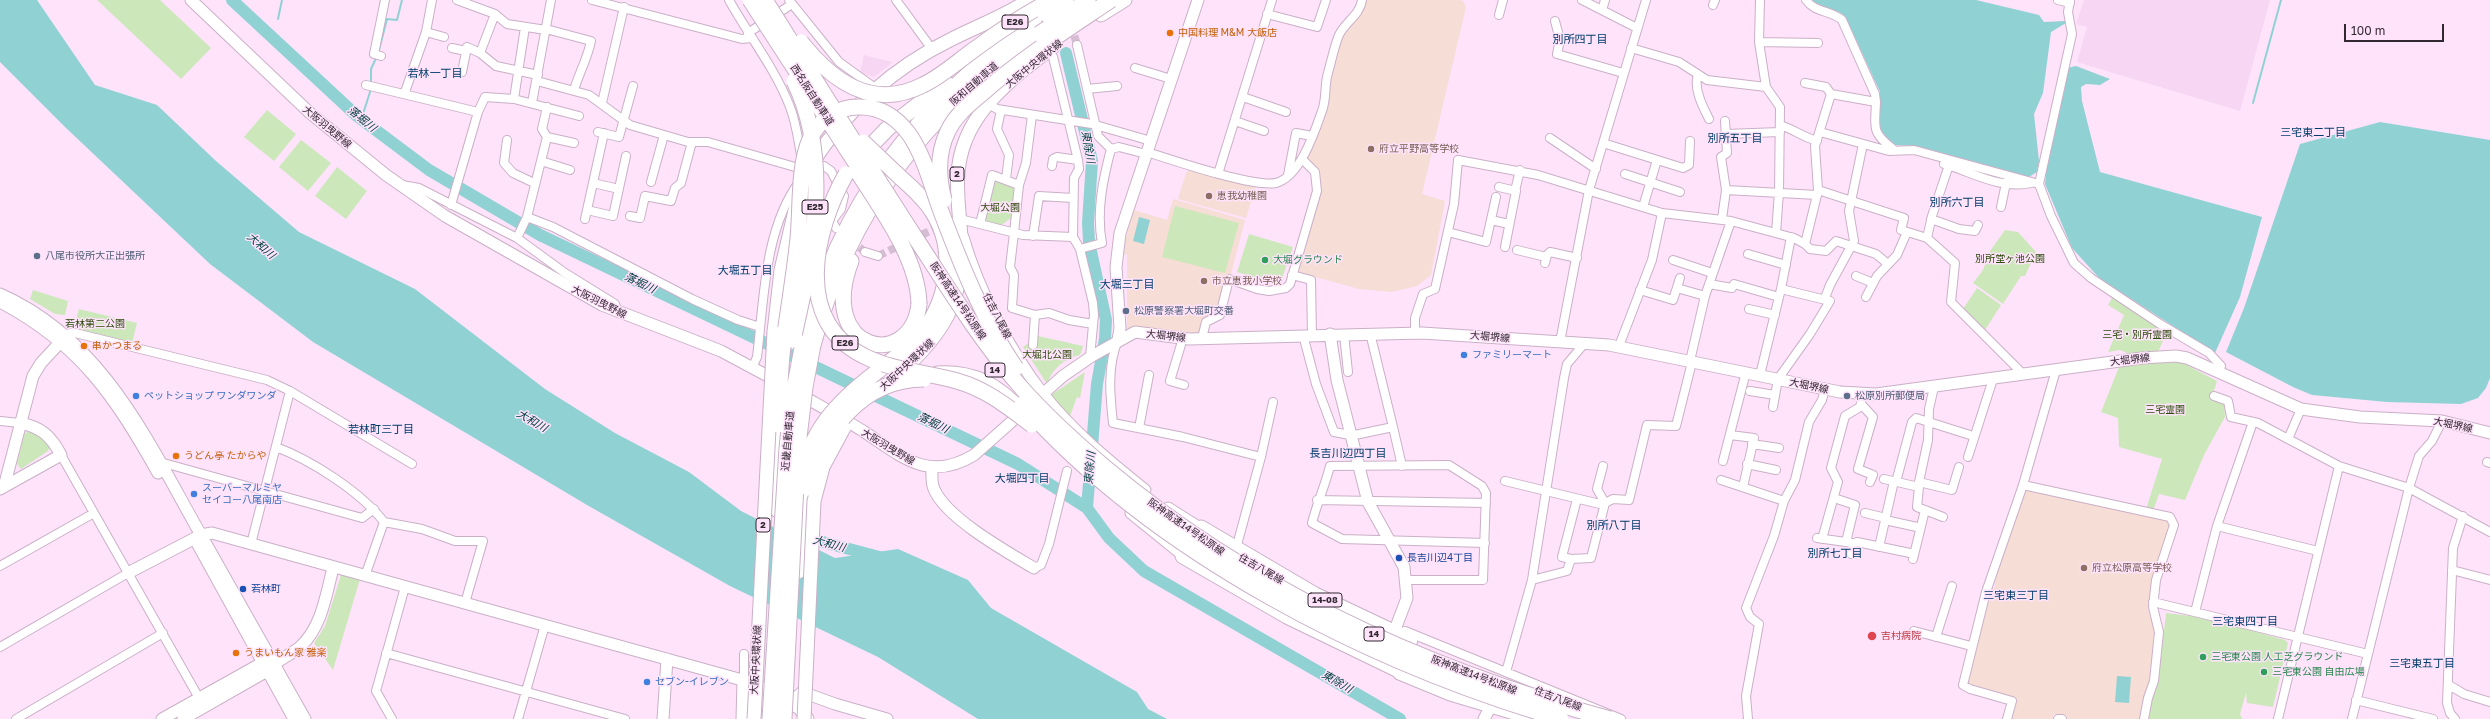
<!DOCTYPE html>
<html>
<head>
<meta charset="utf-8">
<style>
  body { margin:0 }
  #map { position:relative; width:2490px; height:719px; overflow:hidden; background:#fee3fb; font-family:"Golos Text",sans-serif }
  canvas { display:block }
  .scale { position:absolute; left:2344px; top:24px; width:100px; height:18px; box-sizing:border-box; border:2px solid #322831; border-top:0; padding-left:5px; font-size:12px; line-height:14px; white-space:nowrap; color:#322831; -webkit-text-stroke:3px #fee3fb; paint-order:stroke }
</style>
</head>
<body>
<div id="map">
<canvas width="2490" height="719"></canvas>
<div class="scale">100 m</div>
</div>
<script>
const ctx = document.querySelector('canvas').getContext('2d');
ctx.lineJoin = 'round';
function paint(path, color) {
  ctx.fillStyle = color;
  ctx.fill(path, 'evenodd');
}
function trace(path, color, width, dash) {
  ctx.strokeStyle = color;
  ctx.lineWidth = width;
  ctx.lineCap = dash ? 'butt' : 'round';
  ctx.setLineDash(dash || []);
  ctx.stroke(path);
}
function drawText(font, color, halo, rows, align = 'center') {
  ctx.font = font + ' "Golos Text","Noto Sans JP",sans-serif';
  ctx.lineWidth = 3;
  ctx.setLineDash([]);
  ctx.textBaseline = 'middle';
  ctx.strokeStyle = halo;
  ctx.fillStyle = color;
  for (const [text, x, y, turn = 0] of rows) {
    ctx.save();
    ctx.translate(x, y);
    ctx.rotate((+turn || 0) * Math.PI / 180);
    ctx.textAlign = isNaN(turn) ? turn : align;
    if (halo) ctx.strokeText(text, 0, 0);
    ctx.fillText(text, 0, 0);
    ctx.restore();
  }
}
paint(new Path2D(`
  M2084,0H2270L2240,111L2077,62L2087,27L2076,24Z
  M864,55L893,62L874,77L860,73Z`), '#f7d6f3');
paint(new Path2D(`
  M1366,0H1459L1463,1L1466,7L1422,194L1445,201L1431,275L1417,286L1392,292L1359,289L1294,271L1319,190L1305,158L1328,106L1330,70L1337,56L1340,41L1359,15L1365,6Z
  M1190,169L1257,183L1246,218L1178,199L1186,173Z
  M1173,199L1245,220L1230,278L1225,277L1223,281L1226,283L1217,311L1204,320L1199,334L1127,328V255L1124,254L1125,241L1134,210L1167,220Z
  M2024,488L2166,520L2170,527L2152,581L2148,610L2155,630L2148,689L2141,706V719H2069L2054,714L2052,719H2010L2016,700L1972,688L1965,683L1990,587L1995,588V578Z`), '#f6ddd6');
paint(new Path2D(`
  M97,0H160L211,48L181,79Z
  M267,110L296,134L274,161L244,137Z
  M301,140L331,163L308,191L279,167Z
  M337,167L367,191L346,219L315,196Z
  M998,180L1015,189L1011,218L1000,226L984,222L993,183Z
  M1175,206L1239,223L1225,273L1162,257Z
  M2005,230L2018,232L2036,252L2025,276H2021L2003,304L1973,283L1983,270L1990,251Z
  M1249,234L1293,247L1281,281L1263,280L1237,272Z
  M1977,288L2001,305L1985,330L1963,309Z
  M33,290L68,301L65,315L55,314L30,299Z
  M2113,296L2167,332L2158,352L2132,355L2120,350L2108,352L2124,315L2108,305Z
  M79,309L137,323L132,343L73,329Z
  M1038,336L1083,346L1080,355C1065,358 1052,369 1047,384L1023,347Z
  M2157,361H2179L2217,381L2212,397L2224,401L2225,417L2204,455L2185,500L2159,494L2153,511L2146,509L2162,459L2119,447L2118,418L2101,412L2119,367Z
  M1085,372L1080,398L1077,397L1070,416L1051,395Z
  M29,431L44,439L50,447L48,451L21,469L17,464L24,434Z
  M341,575L360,579L333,670L314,643L325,626Z
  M2166,613L2207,618L2285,640L2288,643L2273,707L2247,703L2246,693L2240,714L2242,719H2149L2150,704L2158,684Z`), '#cce8bb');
paint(new Path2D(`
  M0,0H37L95,85L157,105L216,161L299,232L415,289L545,389L615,433L689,472L741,511L835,558L898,549L968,580L991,608L1137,692L1148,709L1167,719H978L878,657L730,586L587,505L313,342L210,264L65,127L0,62Z
  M1808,0H1976L2039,15L2044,22L2065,21L2066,23L2051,32L2043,93L2034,114L2039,161L2037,172L2029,177L1917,146L1895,145L1879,131L1880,92L1846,18L1841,13Z
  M2076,66L2110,79L2100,85L2086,84L2081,87L2082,101L2100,172L2262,217L2240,297L2215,353L2100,279L2072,248L2045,184L2047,163L2067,68Z
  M2380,122L2490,140V378L2486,388L2478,398L2461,404L2387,402L2312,395L2293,387L2226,352L2244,308L2300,144Z
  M1139,217L1150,220L1144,244L1133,241Z
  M2117,676L2131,677L2129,703L2115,702Z`), '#90d2d3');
trace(new Path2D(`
  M278,19L282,0
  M379,50L387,19L397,20L402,0
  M371,84V69L377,56
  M2253,103L2281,0
  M361,120L371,89`), '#90d2d3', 2);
trace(new Path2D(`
  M232,0L357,116L429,170L540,235L1018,464L1087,508L1109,538L1144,571L1400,719
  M1066,53L1092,161L1088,223L1089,242L1106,320L1105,339L1097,384L1087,508
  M804,537L883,558`), '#90d2d3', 12);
trace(new Path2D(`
  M1071,24L1077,45
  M850,240L865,252
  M878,256L942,225`), '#d5bed3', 8, [8, 4]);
const street = new Path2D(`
  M457,0L495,14L507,24L546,30
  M592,0L742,39L751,38
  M729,0C749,36 775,68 790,107C796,122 798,139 801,155
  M789,0L839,62L875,88
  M896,0L932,49
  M1582,0L1637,28
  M1760,0L1759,42L1766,87L1780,107L1779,192L1776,233
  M1806,0C1815,13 1831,10 1842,20L1875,94L1876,102
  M2058,0L2070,3
  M2070,0L2068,12L2072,34L2039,184L2051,216L2074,263L2091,278L2160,324L2209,353L2221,366L2219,373
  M1713,5L1715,0
  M1602,10L1605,0
  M1267,14L1317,27L1326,0
  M1499,15L1503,0
  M1555,21L1560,40L1557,54L1623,73
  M546,29L591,41C587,60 579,73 574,90
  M426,32L444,37
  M748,33L792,4
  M1759,42L1818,43
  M1077,45L1098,136L1111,149L1119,147L1146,154
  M452,48L466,51
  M1631,48L1679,62L1707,80L1766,87
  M480,53L495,14
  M381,56L374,54L385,0
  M1053,57L1078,160L1079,169L1074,178L1073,237L1080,249L1093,303L1094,315L1090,357
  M1135,68L1171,79
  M462,72L467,47L480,53L496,66L538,75
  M1698,75C1693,88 1703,107 1709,119
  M537,81L589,95L630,125L688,142H708L795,167L824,166L831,171L844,196L841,209L832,221L836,228
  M1805,83L1826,87L1831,94L1876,102C1875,128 1871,132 1893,149
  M366,85L478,112L485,97L514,99L579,116
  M1087,89L1117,86
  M405,92L426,32L432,0
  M1831,94L1815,146L1818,190L1904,218L1901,230L1927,238L1955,263L1951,302L2024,375
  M1243,97L1286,112
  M514,99L525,27
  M532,103L551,0
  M602,103L624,7
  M988,104L997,109L1092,124L1151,141
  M1001,110L997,129L1009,155L1006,179
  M1032,115L1026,163L1019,185L1014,233L1010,267L1014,275L1012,308L1035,315L1049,313L1069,320L1093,324
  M1235,121L1264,131
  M1780,125C1793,129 1803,137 1817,141
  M598,132L619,137L633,86
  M1820,132L1889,151L1914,150L2039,184
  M1726,134L1780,132
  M547,137L574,143
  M1550,138L1596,169
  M507,140L504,163L513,173L534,183
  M1603,143L1683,168L1689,165L1690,141
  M1147,152C1172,160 1254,188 1276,183C1300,177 1315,131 1322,111C1327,98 1324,85 1328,73C1331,62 1335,44 1339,35C1345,22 1360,15 1362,0
  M541,161L570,170
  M1944,164C1972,172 2001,190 2031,183
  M1052,166L1053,159L1057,157L1078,160
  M1218,174L1272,0
  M1625,174L1680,192
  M1288,175L1296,133L1312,136
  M651,182L664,135
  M593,183L619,189
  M402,185L419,188L517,238L565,273L615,304L618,313
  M1499,187L1516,191L1505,247
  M1726,190L1817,195
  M1515,191L1520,170
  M451,205L478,112
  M1643,207L1657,160
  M2001,207L2006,183
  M587,210L613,216L626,156
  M630,216L640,218L645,196L671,201L675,188L681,183L692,142
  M527,217L553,227L692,299L738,320L760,327
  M585,219L604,133
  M1722,219L1726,190L1721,157L1727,153L1725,121
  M1931,219L1959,229L1975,231L1978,225
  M956,220H964L1023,235L1073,237
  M1491,220L1509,224
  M980,224L992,175L1019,185
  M1448,232L1486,242L1496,197
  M1033,236L1039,196L1073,198
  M517,238L527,217L547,137L542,129L547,107
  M1927,238L1932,216L1949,165
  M1805,244L1818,191
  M1080,249L1102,243C1096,212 1103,179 1111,149
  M1517,250L1546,257
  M865,252L878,256
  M1748,254L1786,265
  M1673,260L1712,273
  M1545,263L1547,255L1550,252L1577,258
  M1292,275L1311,280L1312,335
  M1856,276L1873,283
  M1709,284L1732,288L1734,284L1779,297L1781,289L1830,301L1810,334L1778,379L1773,407
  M1677,288L1705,296
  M1781,289L1791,237
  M1640,290L1673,300L1680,278
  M1866,297L1877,276L1897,255L1907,232
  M1825,298L1830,285L1854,241L1849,211L1863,144
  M1749,309L1775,315
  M1370,333L1393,427
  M1415,333V318L1423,294L1435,289L1454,204L1458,160L1538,175L1662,213L1731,221L1794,238L1805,244L1810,249L1826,251L1836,241L1876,254L1888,264
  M1344,334L1348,372
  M1303,335L1316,384L1334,432L1350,435
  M66,336L70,333H75L267,380L290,391L412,464
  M1183,338L1170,381L1184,385
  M1202,338L1206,322L1220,315L1229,279L1257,289L1269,291L1286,288L1290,284L1317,191L1315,172L1302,159
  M1118,340C1107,366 1110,396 1113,423L1183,437L1261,457
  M1560,342L1589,190L1646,0
  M1033,345L1035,315
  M1619,346L1652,260L1662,213
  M1690,361L1705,296L1731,221
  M753,366L757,357C764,300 764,230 799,182
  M1760,375L1779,297
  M1750,391L1775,395
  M2214,396L2228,401L2231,417L2258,423L2339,466L2409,488L2490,532
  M1861,404L1873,417L1858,469L1873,475L1870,482
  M0,421L20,423
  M1139,428L1149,375
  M1730,435L1754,438L1743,487
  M1350,436L1393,427L1402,466
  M2288,439L2301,409
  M1752,444L1779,448
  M276,447C311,460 361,492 384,522
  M61,455L199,698
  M1968,457L1993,379
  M1723,461L1746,372
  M160,462L362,518L374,509
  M2487,462L2490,463
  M1747,464L1776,470
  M1603,466L1597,489L1605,503
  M1884,479L1919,487L1917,507L1943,517
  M1721,480L1784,501
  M1505,481L1604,505
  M1896,482L1912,422L1916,418L1970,435
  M1919,482L1928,440L1929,409L1934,387
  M2023,485L2170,517L2174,525L2156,580L2153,607L2159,632L2154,681L2148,698L2144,719
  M1919,487V482L1952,490L1959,467
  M1834,498L1855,505L1846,542
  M1317,500L1486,503
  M1865,513L1886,518
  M1885,520L1917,527
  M2217,526L2318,551
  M1817,538L1853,543L1851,554
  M1822,539L1838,482L1831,468L1845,416L1860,407L1863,394
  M1857,542L1910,553
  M251,544L290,391
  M1237,545L1261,457L1273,402
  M1879,547L1894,481
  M1571,559L1562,557L1577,499
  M1913,559L1925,510
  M0,566L94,513
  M1034,568L1041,565L1049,544L1067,471
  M2452,570L2490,580
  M365,576L384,522L422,529L455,541H483L465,603
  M1407,580H1483L1486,493L1482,486L1449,465L1330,466C1325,486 1317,503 1312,523L1342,539L1485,543
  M1532,580L1567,571L1571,559L1591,558L1605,503L1613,499L1629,500L1647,425L1676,426L1692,362
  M2153,602L2368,654
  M2195,612L2217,526L2253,422
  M1405,631L1621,719
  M1914,631L1971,646
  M1936,637L1952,586
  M0,647L128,573
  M386,653L625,719
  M1506,672L1532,580L1564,378L1567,364L1584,344
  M744,681V654
  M2449,685L2464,694L2490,702
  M2356,700L2433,719
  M16,719L163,633
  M392,719L376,691L405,587
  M518,719L545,625
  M1748,719L1746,696L1759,624L1750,617L1746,608L1774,536L1784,501L1795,480L1809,422L1822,400L1825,389
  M2007,719L2012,701L1970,689L1963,685L1986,592L2023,485L2056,370
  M2058,719H2062
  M2278,719L2339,466
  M2352,719L2409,488L2419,456L2432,441L2442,421
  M2455,719L2450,713L2447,703L2453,548L2463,516`);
const secondary = new Path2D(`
  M191,0L310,113L386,175L445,216L602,305L721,351L777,381
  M963,237C978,289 1010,352 1043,394C1072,431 1109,461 1145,490
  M0,294C104,340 148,442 201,535C236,596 270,658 305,719
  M0,302C80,344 115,397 158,473
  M1330,334L1337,380L1368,502L1404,567L1407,598L1396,627
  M1118,340L1120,328L1116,267L1120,233L1198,0
  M937,372C976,370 999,384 1025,412
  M799,394C820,406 842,418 863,431C901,456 928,483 974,455L1063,376L1092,356L1135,332L1189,339L1422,333L1609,345L1840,392L1876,394L2142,358L2176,356L2187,358L2301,409L2360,417L2442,421L2490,433
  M932,467C932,474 931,482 934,489C946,518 1007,552 1034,568
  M4,487L33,376L41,363L66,336
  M0,489L61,455C51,436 41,427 20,423
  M1168,508L1206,532
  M1131,513L1189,560
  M196,541L294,719
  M128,573L201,535L212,533L753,683L791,703L802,692L835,704L887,719
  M1399,674L1450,695L1531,719
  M162,719L262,663L269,664
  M183,719L267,671C276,660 290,656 301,646C322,626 326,595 333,568
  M663,719L667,659
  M1484,719L1494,700`);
const primary = new Path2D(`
  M1101,15L1125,0
  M812,163C847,110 891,69 948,41C975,27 1003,17 1029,0
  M774,332L781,270L797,202
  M898,375C944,333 964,302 961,238C959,203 952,172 966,139C981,101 1021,71 1053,47
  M791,703L800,708L807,719
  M743,719L744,681`);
const highway = new Path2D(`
  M860,157L888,128L946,83
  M851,261C816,353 911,372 919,304
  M803,343C841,201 916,107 1034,21
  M813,345C849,210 925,113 1039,34
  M878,371C891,360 906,351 918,338C948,303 958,251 932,211C924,198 912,188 901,178
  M778,510V425
  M1201,528L1315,595L1410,640
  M1183,556L1287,616L1407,674
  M798,571L808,488`);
trace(street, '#cab0c7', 10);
trace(secondary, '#cab0c7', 13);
trace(primary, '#cab0c7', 15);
trace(highway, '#cab0c7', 17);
trace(street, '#fff', 8);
trace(secondary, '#fff', 11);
trace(primary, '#fff', 13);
trace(highway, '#fff', 15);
const primaryBridge = new Path2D(`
  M754,719L774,332
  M804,719L814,501L823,467L844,428`);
const highwayBridge = new Path2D(`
  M750,0L866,179
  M765,0C814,78 863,157 913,234C947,286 979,339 1019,385C1046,416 1076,443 1107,469C1252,590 1428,670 1610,719
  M1045,14L1066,0
  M1039,34L1088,0
  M801,42C832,81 872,111 923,85C942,76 958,61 975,49C999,31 1025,14 1052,0
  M863,142L901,178
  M857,171C881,209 918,258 919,304
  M846,174C815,229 792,321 864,356C893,371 926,372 957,381C986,389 1008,407 1032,425
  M944,200C938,177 937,153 948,131C956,114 971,103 985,91C1024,57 1068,29 1111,0
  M793,340C812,257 833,161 794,81
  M1022,404C1157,555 1369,663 1561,719
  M778,425C779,402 780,378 782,355C787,316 794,277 798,238C801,208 798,166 810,139C820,118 839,106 861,107C881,107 897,118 909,134C925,157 932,188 942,214C962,267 984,322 1016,368
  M803,478C808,432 839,401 874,374
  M808,488C822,432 862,379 924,379
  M770,719L787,448L792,400L803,343
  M784,719L798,446L805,387L813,345`);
trace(primaryBridge, '#cab0c7', 15, []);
trace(highwayBridge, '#cab0c7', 17, []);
trace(primaryBridge, '#fff', 13);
trace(highwayBridge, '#fff', 15);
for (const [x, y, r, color] of [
  [1170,33,4,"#e8710a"],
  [1371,149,4,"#8d6e63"],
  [1209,196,4,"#8d6e63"],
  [37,256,4,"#5c6f8a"],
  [1265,260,4,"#2e9e5b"],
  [1204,281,4,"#8d6e63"],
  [1126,311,4,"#5c6f8a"],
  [84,346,4,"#e8710a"],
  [1464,355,4,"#3f7fe0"],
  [136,396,4,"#3f7fe0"],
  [1847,396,4,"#5c6f8a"],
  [176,456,4,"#e8710a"],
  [194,494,4,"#3f7fe0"],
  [1399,558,4,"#1a4fb4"],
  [2084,568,4,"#8d6e63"],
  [243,589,4,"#1a4fb4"],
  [1872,636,5,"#e0444e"],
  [236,653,4,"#e8710a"],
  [2203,657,4,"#2e9e5b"],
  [2264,672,4,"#2e9e5b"],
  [647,682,4,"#3f7fe0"]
]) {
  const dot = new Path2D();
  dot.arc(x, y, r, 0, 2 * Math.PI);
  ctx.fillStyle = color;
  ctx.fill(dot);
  trace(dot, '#fee3fb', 1.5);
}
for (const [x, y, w] of [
  [1015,22,26],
  [957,174,14],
  [815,207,26],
  [845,343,26],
  [995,370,20],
  [763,525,14],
  [1325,600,34],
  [1374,634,20]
]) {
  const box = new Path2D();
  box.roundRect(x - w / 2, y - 7, w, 14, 3);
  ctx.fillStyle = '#fee3fb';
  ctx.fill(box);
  trace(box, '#322831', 1);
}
drawText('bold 9px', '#322831', null, [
  ["E26",1015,22],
  ["2",957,174],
  ["E25",815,207],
  ["E26",845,343],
  ["14",995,370],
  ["2",763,525],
  ["14-08",1325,600],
  ["14",1374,634]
]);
drawText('10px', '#c56008', '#fee3fb', [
  ["中国料理 M&M 大飯店",1178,33],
  ["串かつまる",92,346],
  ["うどん亭 たからや",184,456],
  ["うまいもん家 雅楽",244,653]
], 'left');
drawText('10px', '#322831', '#fee3fb', [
  ["大阪中央環状線",1034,64,-39],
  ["阪和自動車道",974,84,-41],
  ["西名阪自動車道",812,95,57],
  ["大阪羽曳野線",327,127,40],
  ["阪神高速14号松原線",958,301,56],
  ["大阪羽曳野線",599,302,27],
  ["住吉八尾線",997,316,63],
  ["大堀堺線",1166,336,6],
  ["大堀堺線",1490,337,5],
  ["大堀堺線",2130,360,-7],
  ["大阪中央環状線",907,365,-43],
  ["大堀堺線",1809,386,12],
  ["大堀堺線",2453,425,12],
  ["近畿自動車道",788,441,-85],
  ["大阪羽曳野線",888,447,31],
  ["阪神高速14号松原線",1186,527,35],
  ["住吉八尾線",1261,569,30],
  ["大阪中央環状線",756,660,-87],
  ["阪神高速14号松原線",1474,675,21],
  ["住吉八尾線",1558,699,21]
]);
drawText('10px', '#785e54', '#fee3fb', [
  ["府立平野高等学校",1379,149],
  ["恵我幼稚園",1217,196],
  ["市立恵我小学校",1212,281],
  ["府立松原高等学校",2092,568]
], 'left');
drawText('10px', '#2b4b0a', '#fee3fb', [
  ["大堀公園",1000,208],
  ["別所堂ヶ池公園",2010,259],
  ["若林第二公園",95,324],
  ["三宅・別所霊園",2137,335],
  ["大堀北公園",1047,355],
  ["三宅霊園",2165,410]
]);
drawText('10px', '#4e5e75', '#fee3fb', [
  ["八尾市役所大正出張所",45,256],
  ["松原警察署大堀町交番",1134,311],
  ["松原別所郵便局",1855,396]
], 'left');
drawText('10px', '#27864d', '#fee3fb', [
  ["大堀グラウンド",1273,260],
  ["三宅東公園 人工芝グラウンド",2211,657],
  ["三宅東公園 自由広場",2272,672]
], 'left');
drawText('10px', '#366cbe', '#fee3fb', [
  ["ファミリーマート",1472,355],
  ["ペットショップ ワンダワンダ",144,396],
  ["スーバーマルミヤ",202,488],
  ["セイコー八尾南店",202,500],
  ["セブン-イレブン",655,682]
], 'left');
drawText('10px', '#164399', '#fee3fb', [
  ["長吉川辺4丁目",1407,558],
  ["若林町",251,589]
], 'left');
drawText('10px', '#be3a42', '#fee3fb', [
  ["吉村病院",1881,636]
], 'left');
drawText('11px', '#003b6b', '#fee3fb', [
  ["別所四丁目",1580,40],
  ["若林一丁目",435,74],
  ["三宅東二丁目",2313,133],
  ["別所五丁目",1735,139],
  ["別所六丁目",1957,203],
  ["大堀五丁目",745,271],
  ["大堀三丁目",1127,285],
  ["若林町三丁目",381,430],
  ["長吉川辺四丁目",1348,454],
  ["大堀四丁目",1022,479],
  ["別所八丁目",1614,526],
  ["別所七丁目",1835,554],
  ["三宅東三丁目",2016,596],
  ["三宅東四丁目",2245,622],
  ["三宅東五丁目",2422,664]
]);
drawText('italic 11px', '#004041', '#fee3fb', [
  ["落堀川",362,119,39],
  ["東除川",1088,147,80],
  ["大和川",261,246,41],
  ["落堀川",640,283,26],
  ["大和川",532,421,30],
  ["落堀川",933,423,26],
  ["東除川",1090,468,-85],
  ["大和川",829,544,15],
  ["東除川",1337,682,30]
]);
</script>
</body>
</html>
